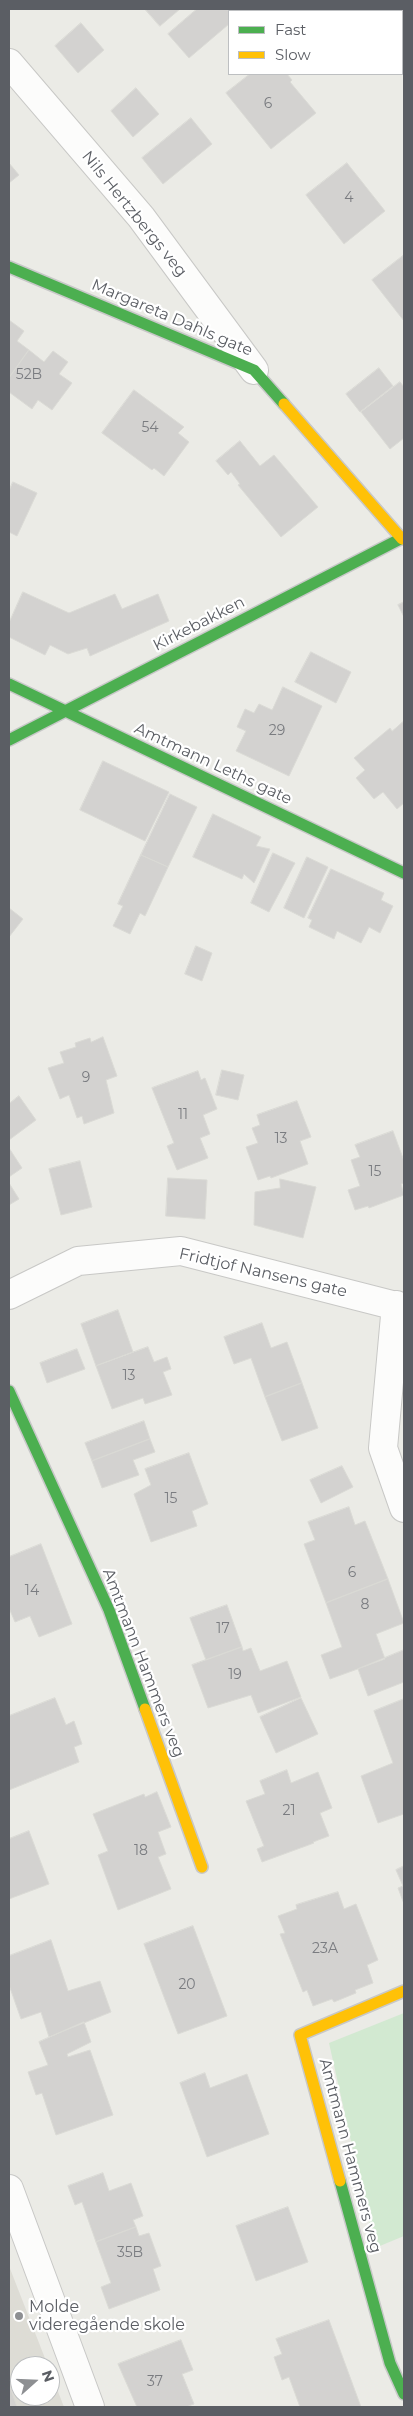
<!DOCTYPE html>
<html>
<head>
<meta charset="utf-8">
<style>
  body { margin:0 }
  #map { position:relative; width:413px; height:2416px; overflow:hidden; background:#ebebe6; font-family:Montserrat,sans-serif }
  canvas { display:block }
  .frame { position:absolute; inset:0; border:10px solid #5b5e64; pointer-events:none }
  .legend { position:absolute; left:228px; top:10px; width:175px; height:65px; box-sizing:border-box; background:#fff; border:1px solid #bdbfc1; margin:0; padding:6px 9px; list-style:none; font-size:15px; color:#5b5e64 }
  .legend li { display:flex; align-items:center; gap:10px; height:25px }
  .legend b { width:25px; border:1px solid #bdbfc1 }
  .north { position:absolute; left:10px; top:2356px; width:50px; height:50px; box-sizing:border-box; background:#fff; border:1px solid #bdbfc1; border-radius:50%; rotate:70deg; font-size:14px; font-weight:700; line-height:20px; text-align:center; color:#5b5e64 }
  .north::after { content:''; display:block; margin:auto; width:18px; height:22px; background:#8d8f92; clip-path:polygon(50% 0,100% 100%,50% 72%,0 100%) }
</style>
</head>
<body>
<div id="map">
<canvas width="413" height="2416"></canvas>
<div class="frame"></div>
<ul class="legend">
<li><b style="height:6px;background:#4caf50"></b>Fast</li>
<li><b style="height:6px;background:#ffc107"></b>Slow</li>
</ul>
<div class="north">N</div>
</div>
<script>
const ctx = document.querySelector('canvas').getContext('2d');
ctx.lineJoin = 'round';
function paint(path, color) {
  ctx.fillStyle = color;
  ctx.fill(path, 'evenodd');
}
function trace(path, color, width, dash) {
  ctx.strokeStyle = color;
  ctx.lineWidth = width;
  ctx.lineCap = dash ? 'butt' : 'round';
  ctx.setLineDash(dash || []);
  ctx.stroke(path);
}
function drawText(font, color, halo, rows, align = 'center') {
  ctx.font = font + ' Montserrat,sans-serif';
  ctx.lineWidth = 4.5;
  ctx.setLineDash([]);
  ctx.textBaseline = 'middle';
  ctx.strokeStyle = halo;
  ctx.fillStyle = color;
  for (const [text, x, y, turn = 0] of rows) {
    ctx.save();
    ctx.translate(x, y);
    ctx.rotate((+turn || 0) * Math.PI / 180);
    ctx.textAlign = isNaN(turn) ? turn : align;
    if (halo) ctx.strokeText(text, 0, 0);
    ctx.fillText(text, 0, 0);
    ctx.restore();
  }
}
paint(new Path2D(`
  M9,2266L48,2366H20V2396H50V2371L64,2407H9Z`), '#dddcd5');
paint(new Path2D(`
  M404,2013V2236L375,2248L329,2043Z`), '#d2e9d1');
const building = new Path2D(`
  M145,9H180L160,26Z
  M197,9H247L244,11H229V24L189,58L168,34Z
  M81,23L104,50L78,73L55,46Z
  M250,74H287L292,80L290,82L316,113L271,149L226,93Z
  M136,88L159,114L133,137L111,111Z
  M191,118L212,144L163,184L142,158Z
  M9,163L19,175L9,183Z
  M347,163L385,211L344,244L306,195Z
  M404,255V321L372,280Z
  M9,320L24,331L17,341L29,350L9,378Z
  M29,350L44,362L53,351L68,362L59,374L72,383L52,410L38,400L32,409L9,392V378Z
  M379,368L393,386L360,412L346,394Z
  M400,382L404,387V438L390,449L361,412Z
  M134,390L184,427L178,433L189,442L164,476L154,468L152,470L102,433Z
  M240,441L260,466L274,455L318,507L281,537L238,485L240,484L231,472L228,475L216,461Z
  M13,482L37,493L17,536L9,532V491Z
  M23,592L69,613L115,594L122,609L158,594L169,621L90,656L87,648L68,654L50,645L45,655L9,637V623Z
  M404,602V617L398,605Z
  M311,652L351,672L336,703L295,682Z
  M283,687L322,706L289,776L236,751L246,731L237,727L245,709L254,713L259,704L272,710Z
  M404,721V803L397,809L383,792L374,799L356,778L365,770L354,758L390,728L392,731Z
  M103,761L169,792L145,841L80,810Z
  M170,794L197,807L168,867L141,855Z
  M213,814L261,837L256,846L270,849L254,883L244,874L242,879L193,857Z
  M273,853L295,863L269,912L251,903Z
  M141,855L168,867L145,916L140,913L130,934L113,926L123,906L118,904Z
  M307,857L328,867L304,918L284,908Z
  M331,869L384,893L381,900L393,906L380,933L369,927L361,943L337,931L334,939L309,927L312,920L308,918Z
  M9,908L23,919L9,937Z
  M196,946L212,953L202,981L185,974Z
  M103,1037L117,1076L106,1080L114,1113L84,1124L82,1116L77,1118L69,1095L60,1099L48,1068L64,1063L60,1052L76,1047L75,1043L90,1038L91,1042Z
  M222,1070L244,1075L238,1100L216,1095Z
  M198,1071L201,1080L205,1078L217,1109L203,1115L210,1134L200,1138L208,1158L177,1170L167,1146L174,1143L152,1088Z
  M19,1096L36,1120L9,1140V1104Z
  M297,1101L311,1137L300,1141L308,1164L271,1178L270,1176L258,1180L246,1147L258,1143L252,1128L260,1125L257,1115Z
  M393,1131L404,1161V1183L401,1184L404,1195L369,1208L368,1206L355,1210L348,1190L360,1186L351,1160L360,1157L355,1145Z
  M9,1148L22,1168L9,1177Z
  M80,1161L92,1207L61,1215L49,1169Z
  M168,1178L207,1180L205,1219L166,1216Z
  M280,1179L316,1187L303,1238L254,1225L255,1192L280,1188Z
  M9,1183L19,1199L9,1205Z
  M118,1310L133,1352L96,1366L81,1324Z
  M262,1323L271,1348L287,1342L302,1383L265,1397L251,1358L234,1364L224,1337Z
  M148,1347L154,1362L167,1357L171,1369L163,1372L172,1395L145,1404L143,1398L112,1409L96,1366Z
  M77,1349L85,1369L47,1383L40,1363Z
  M302,1383L318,1428L282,1441L265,1397Z
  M144,1421L150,1439L92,1461L85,1443Z
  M150,1439L155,1452L133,1460L139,1475L102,1488L92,1461Z
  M189,1453L208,1504L192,1511L197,1526L151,1542L134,1494L151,1485L145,1469Z
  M342,1466L353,1487L321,1503L310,1480Z
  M349,1507L355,1525L365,1521L388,1579L326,1603L304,1544L315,1540L308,1522Z
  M41,1544L72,1624L39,1637L30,1616L15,1622L9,1608V1557Z
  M388,1579L404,1623L376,1634L385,1659L330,1679L321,1655L342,1647L326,1603Z
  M227,1605L242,1647L206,1660L190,1618Z
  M242,1647L243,1651L251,1648L260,1671L287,1661L301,1697L258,1713L251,1695L208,1708L192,1665Z
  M404,1650V1682L368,1696L358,1669Z
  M55,1698L66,1725L74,1721L82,1744L74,1747L79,1762L9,1790V1716Z
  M301,1698L318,1734L276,1753L260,1717Z
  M404,1699V1814L378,1823L361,1776L393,1763L374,1711Z
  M287,1770L291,1783L318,1772L332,1808L320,1813L329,1836L313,1842L314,1843L262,1862L257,1849L264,1846L246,1801L265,1794L260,1781Z
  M157,1792L171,1827L158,1832L166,1854L158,1857L171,1889L118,1910L98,1855L108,1851L93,1814L144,1794L145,1797Z
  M29,1831L49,1884L9,1899V1839Z
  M404,1866V1904L398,1888L403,1886L396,1870Z
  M338,1892L344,1909L356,1904L378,1960L367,1965L373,1983L355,1990L356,1993L334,2002L332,1999L313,2006L307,1990L303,1992L280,1934L285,1933L278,1916L297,1909L296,1905Z
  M193,1926L227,2016L178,2034L144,1944Z
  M51,1940L68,1991L100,1981L111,2012L49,2037L41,2012L21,2019L9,1985V1956Z
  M84,2022L91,2042L67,2054L68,2057L90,2050L113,2115L56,2135L42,2093L36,2095L28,2072L48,2065L39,2042Z
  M205,2073L210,2088L247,2074L269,2134L207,2157L180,2083Z
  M103,2173L109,2191L131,2183L143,2216L133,2220L136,2227L96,2242L82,2202L75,2205L68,2186Z
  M288,2207L308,2262L256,2281L236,2226Z
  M136,2227L139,2236L149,2233L161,2266L153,2269L160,2290L109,2309L101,2287L111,2283L96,2242Z
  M329,2320L361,2407H300L289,2377L282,2380L274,2357L282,2354L276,2339Z
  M181,2340L193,2370L182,2374L194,2404L186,2407H137L118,2364Z
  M9,2384L17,2407H9Z`);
paint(building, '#d3d2d0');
trace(building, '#dadad5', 1);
const street = new Path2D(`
  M9,63L141,217L254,370
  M9,1295L78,1261L181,1251L404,1308
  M396,1305L383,1448L404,1508
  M9,2189L90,2407`);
const fast = new Path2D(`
  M9,267L254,370L284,404
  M9,684L404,873
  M9,740L404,537
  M9,1391L109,1610L145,1709
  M340,2181L390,2363L404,2394`);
const slow = new Path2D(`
  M284,404L402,539
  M145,1709L202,1867
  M340,2181L300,2035L404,1991`);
trace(street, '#c8c8c6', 30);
trace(fast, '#c8c8c8', 14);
trace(slow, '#c8c8c8', 14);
trace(street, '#fcfcfb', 28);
trace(fast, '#4caf50', 11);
trace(slow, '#ffc107', 11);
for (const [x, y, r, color] of [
  [19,2316,5,"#8d8f92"]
]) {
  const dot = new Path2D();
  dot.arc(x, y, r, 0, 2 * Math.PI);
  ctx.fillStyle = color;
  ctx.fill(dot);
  trace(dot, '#fff', 2);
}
drawText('14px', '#7a7c80', null, [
  ["6",268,104],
  ["4",349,198],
  ["52B",29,375],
  ["54",150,428],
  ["29",277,731],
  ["9",86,1078],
  ["11",183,1115],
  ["13",281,1139],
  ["15",375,1172],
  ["13",129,1376],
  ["15",171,1499],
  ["6",352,1573],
  ["14",32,1591],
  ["8",365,1605],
  ["17",223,1629],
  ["19",235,1675],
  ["21",289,1811],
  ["18",141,1851],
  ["23A",325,1949],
  ["20",187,1985],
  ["35B",130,2253],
  ["37",155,2382]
]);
drawText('16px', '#5b5e64', '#fff', [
  ["Nils Hertzbergs veg",134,214,51],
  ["Margareta Dahls gate",172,318,23],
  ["Kirkebakken",199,624,-27],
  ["Amtmann Leths gate",213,764,25],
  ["Fridtjof Nansens gate",263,1273,13],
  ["Amtmann Hammers veg",143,1663,69],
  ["Amtmann Hammers veg",350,2156,75]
]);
drawText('16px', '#5b5e64', '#fff', [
  ["Molde",29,2307],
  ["videregående skole",29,2325]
], 'left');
</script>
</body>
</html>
